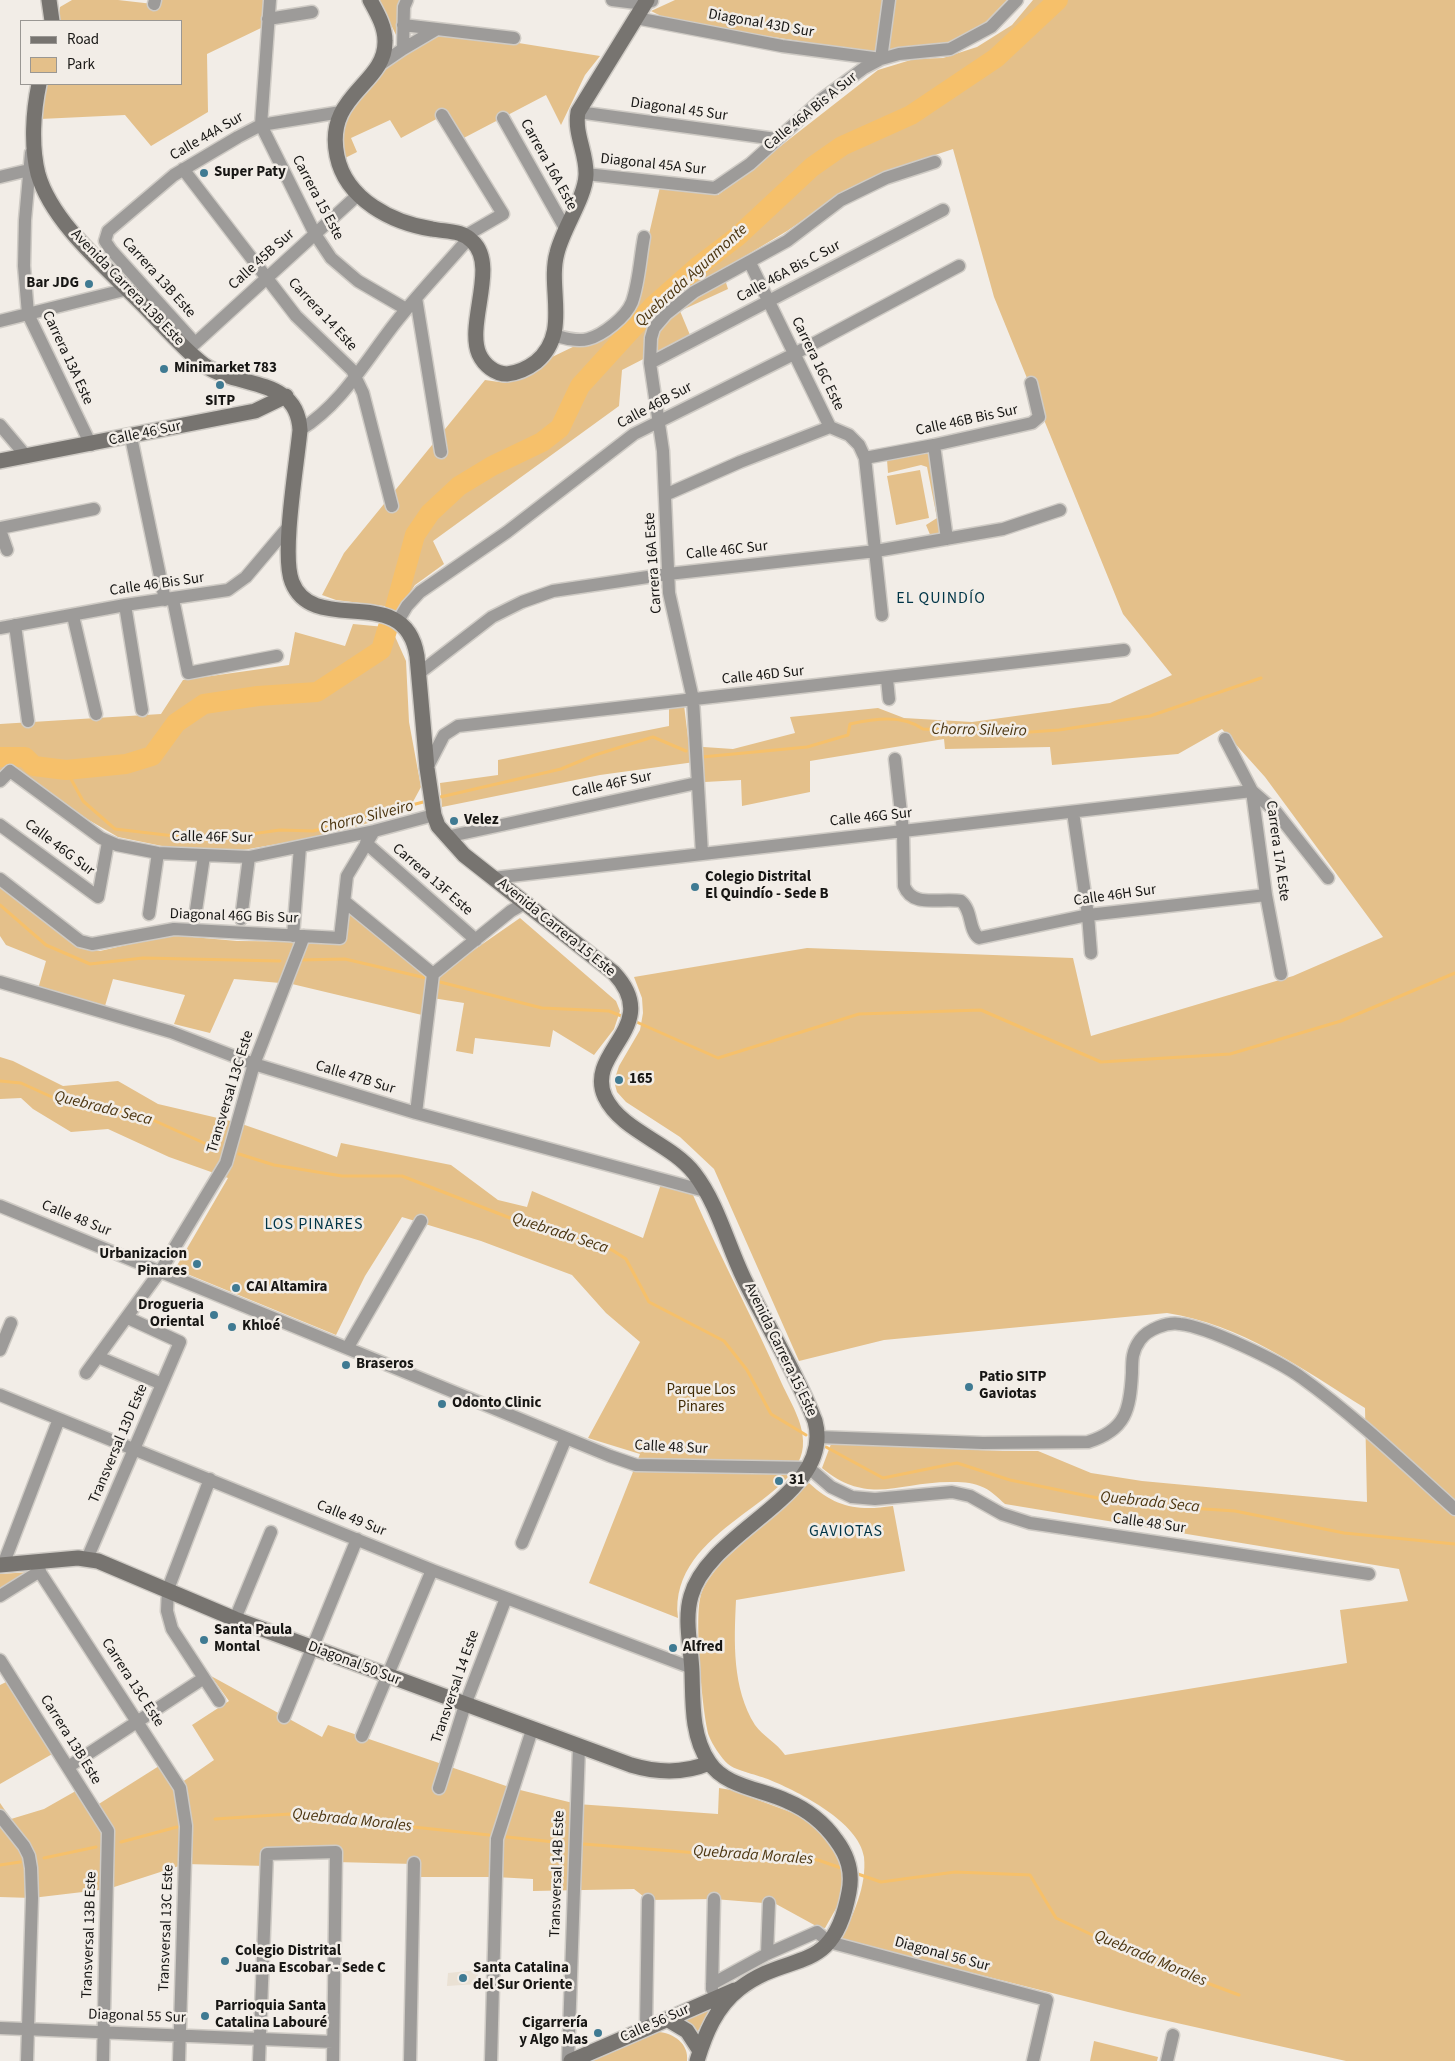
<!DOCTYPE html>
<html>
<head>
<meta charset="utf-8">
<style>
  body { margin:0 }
  #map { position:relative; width:1455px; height:2061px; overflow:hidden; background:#f2ede7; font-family:"Source Sans 3",sans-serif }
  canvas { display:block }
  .legend { position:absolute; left:20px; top:20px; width:162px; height:65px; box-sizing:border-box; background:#f2ede7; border:1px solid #9a9793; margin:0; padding:6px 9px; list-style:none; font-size:15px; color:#171614 }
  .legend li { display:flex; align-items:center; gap:10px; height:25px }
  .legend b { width:25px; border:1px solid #9a9793 }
</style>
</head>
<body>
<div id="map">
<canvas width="1455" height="2061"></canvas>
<ul class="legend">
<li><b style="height:6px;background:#777470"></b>Road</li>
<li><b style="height:14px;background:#e4c08a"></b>Park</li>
</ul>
</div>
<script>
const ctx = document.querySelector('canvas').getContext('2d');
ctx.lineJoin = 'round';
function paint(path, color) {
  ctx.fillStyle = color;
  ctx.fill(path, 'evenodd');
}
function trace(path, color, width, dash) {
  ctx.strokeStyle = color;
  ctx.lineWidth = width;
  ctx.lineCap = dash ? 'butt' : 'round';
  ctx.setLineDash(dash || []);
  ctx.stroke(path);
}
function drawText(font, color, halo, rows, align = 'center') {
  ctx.font = font + ' "Source Sans 3",sans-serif';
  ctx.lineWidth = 5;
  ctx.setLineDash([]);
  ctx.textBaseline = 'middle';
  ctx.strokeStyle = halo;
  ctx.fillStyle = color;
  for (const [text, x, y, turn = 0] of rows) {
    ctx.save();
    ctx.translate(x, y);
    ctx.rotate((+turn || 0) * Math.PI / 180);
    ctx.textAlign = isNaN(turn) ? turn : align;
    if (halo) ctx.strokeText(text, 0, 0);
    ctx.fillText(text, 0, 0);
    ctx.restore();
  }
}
paint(new Path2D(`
  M478,1970V1984L447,1986L448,1973Z`), '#eae1d4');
paint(new Path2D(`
  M72,0H118L153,4L155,0H264L261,28L207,54L208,112L151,146L125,115L40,119L47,84H181V21H58L60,7Z
  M379,0H400L397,37Z
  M675,0H1007L977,31L948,45L914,46L875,53L671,21L651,11Z
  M1033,0H1455V2061H1346L1128,2012L841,1940C853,1915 867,1886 864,1857C859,1822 799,1792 770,1780C759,1775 736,1771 728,1764C721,1758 712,1744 709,1736C702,1713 695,1622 700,1599C702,1585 714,1572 723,1561L809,1483C836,1508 858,1511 893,1506L905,1571L736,1600C734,1642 732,1688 755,1725C763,1736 777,1743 785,1755L1347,1663L1340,1610L1408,1601L1399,1569L1005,1504C998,1498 990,1489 980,1486C971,1482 960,1482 950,1482C899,1482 868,1506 822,1468L831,1444L1003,1451H1038L1091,1473L1142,1481L1367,1502L1365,1408C1303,1369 1240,1324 1167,1313L884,1340L799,1361L714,1169L680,1137L626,1102L617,1092L614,1081L619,1066L640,1030L643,1013L642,998L634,977L807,948L1073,958L1091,1036L1293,976L1383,937L1265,777L1222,729L1178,754L1052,765L1050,747L945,749L944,739L810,761V792L742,806L741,780L705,782L702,761L600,775L442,807L440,783L498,775V760L669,726V707L684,705L689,746L733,749L795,733L790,717L878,708L904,718L972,722L1110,703L1172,675L1123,614L994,297L953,149L890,170L844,192L787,231L722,270L728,289L680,311L690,335L622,370L619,406L433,541L444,564L415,585L400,608L336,600L322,595L344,553L485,380L506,383L524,378L552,357L629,320L660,187L718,195L878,70L914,59L943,58L977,47L1012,25Z
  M437,30L600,56L585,75L561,125L546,95L458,141L442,116L401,138L390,120L351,138L357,152L345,158L341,137L346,118L360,96L379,77L395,56Z
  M927,453L930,456L940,531L938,535L931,537L926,525L937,518L927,467L921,465L888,473L887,460Z
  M920,470L929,518L896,525L887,476Z
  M353,624L385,627L393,632L406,661L409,722L421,787L408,811L328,835L243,850L167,847L118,837L87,819L8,763L0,771V724L161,714L183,680L289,665L295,632L345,646Z
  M0,885L79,948L100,951L170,935L237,941L344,942L349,912L435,977L520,918L616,1001L620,1011L614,1029L594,1055L553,1030L550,1047L475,1038L473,1054L456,1051L464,1003L426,997L422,1015L292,984L234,979L210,1033L174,1024L185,995L113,979L105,1006L38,989L46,961L6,945L0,936Z
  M0,1057L13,1061L63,1086L118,1081L158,1104L239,1123L337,1157L341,1143L451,1165L498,1200L527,1207L532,1191L643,1238L661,1184L693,1195C721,1259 754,1320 782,1384C790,1401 803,1422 803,1441C806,1503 668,1526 678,1618L589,1583L640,1454L588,1438L640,1342L606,1313L572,1275L481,1241L402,1217L365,1276L336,1335L175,1269L228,1178L169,1157L108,1129L71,1132L33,1109L21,1098L0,1099Z
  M31,1572L0,1591V1574Z
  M211,1676L322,1737L328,1725L512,1788L577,1804L718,1814L719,1788L731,1790L812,1820L832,1841L846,1878L842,1898L825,1928L818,1927L776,1904L714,1899L648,1900L634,1889L533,1891V1879L495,1877H413L414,1864L336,1862V1853L267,1854V1866L185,1864L108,1889L32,1898L0,1897V1803L11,1819L44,1809L81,1788L94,1807L159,1766L175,1787L214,1760L192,1725L229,1701Z
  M6,1682L54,1753L0,1784V1685Z
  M720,2001L697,2032L685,2020Z
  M658,2032C674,2033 689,2044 687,2061H589Z
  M1094,2041L1158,2057L1157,2061H1090Z`), '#e4c08a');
trace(new Path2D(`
  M702,757L807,747L848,735L850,724C873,719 902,714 923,729L1016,733L1059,730L1150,716L1261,678
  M66,770L83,801L115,829L208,840L280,830L313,831L427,801
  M436,798L561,769L595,755L653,737L686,751
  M0,905L46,945L90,964L143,958L280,961
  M300,960L345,959L426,978
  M436,981L542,1008L609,1011L624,1017
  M632,1020L718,1058L859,1014L981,1010L1101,1062L1230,1054L1341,1021L1455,973
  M0,1081L21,1083L65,1103L144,1116L204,1143
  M239,1154L274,1165L342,1176H402L523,1223L612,1250L626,1259L649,1302L724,1341L747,1370L771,1414L806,1435
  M826,1447L883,1478L957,1463L1010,1480L1127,1504L1235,1511L1344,1533L1455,1544
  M215,1819L290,1814L489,1835
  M507,1837L564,1843
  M121,1842L177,1827
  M583,1844L737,1856L795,1857L818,1860L844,1869
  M44,1858L96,1847
  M0,1865L20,1862
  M855,1873L881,1882L955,1872L1030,1875L1056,1918L1146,1960L1239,1995`), '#f6c06a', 3);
trace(new Path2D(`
  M395,608L415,535L430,513L459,486L492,466L542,442L560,428L580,386L653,306L696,268L738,236L812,167L842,146L911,115L996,58L1058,0
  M0,757H25L34,766L66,770L126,764L152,756L176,723L204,704L258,696L317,692L381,650L388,627`), '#f6c06a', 20);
const street = new Path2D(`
  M270,0L261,125L315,234L331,258L358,281L406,309
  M612,0L644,4L652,1
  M154,4L155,0
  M636,18L782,46L881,59L889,0
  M268,19L312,12
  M403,25L514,38
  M403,49L437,29
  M381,64L403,49L404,7L407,0
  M578,112L776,139
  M442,115L503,214L465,236
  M503,118L565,228
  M31,153L25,220L24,266L28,314L91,445
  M183,169L296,316L352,370L363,393L392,506
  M586,174L715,188L750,164L822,99L864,68L881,59L899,54L950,49L991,27L1017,0
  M0,177L29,170
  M750,263L830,427L849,435L859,445L865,458L882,615
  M416,298L441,452
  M0,321L128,289
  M553,335C564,338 577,342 588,339C603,335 626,317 632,302C639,282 640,258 644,237
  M195,343L111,250L105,241L108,231L174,175L238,137L261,125L341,112
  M190,348L359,194
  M650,363L943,210
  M0,425L27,457
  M300,430C342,404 366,360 396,322C419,293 445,266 469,238
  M131,437L165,600
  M934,445L947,539
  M865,458L934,445L1032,423L1039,417L1031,383
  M665,495L740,462L830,427
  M0,528L94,509
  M0,530L7,550
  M173,599L188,673L277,656
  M125,605L142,710
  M73,616L96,714
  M398,621L407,606L420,592L507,532L634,434L794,354L959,266
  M15,625L28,721
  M0,628L125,605L228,590L246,577L290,525
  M418,674L492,617L522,602L553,591L668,574L876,551L1003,529L1060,510
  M887,679L889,699
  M1225,739L1252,791L1266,895L1281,974
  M895,759L903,831L904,886C913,909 941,897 961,901C973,911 968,930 979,938L1088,915L1266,895
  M427,768L444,735L458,726L1124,650
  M0,781L10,771L101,838L117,845L158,853L249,857L374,831L434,815
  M1073,812L1088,915L1091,953
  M0,825L98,897L108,842
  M446,837L697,783
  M366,843L476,940
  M702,854L693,699L669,593L663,451L650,363L651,338L654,328L666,314L694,292L787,241L841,200L886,178L935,162
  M493,878L1252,791L1276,812L1328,878
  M0,879L80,941L92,944L174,929L340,938L347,876L374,831
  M344,901L433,974
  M149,914L158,853
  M195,917L204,856
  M241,919L249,857
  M293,936L300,847
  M433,974L511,911L525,903
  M0,982L171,1032L254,1064L416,1113L705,1191
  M416,1113L433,974
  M0,1206L610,1456L636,1465L809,1468L831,1487L852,1497L875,1499L952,1492L970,1496L1002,1514L1030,1523L1369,1574
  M348,1347L421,1221
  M0,1350L11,1323
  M98,1357L162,1384
  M86,1373L161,1270L226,1163L254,1064L304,936
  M0,1395L432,1570L692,1668
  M818,1437L983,1443L1088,1442C1126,1430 1130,1410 1132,1373C1132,1360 1132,1351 1140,1340C1148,1329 1167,1322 1180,1324C1208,1327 1279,1361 1302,1378C1356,1417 1405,1464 1455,1509
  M210,1479L168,1589L167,1611L172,1629L219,1701
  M522,1543L566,1438
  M87,1559L180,1342L128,1318
  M34,1563L180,1788L186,1826L179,2061
  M3,1565L59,1419
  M0,1596L40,1571
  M235,1619L271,1532
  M0,1660L108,1831L103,2061
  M284,1717L357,1539
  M362,1736L432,1570
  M68,1767L204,1678
  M439,1788L465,1705L506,1598
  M0,1816L24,1846L29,1856L31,1868L32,1898L27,2061
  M767,1954L769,1903
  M712,1984L767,1954L817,1932L829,1942L1047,2000L1033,2061
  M712,1989L714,1899
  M0,2028L333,2042
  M646,2028L648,1900
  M259,2061L267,1854L336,1852L333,2061
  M410,2061L414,1863
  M491,2061L497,1839L532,1730
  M568,2061L579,1747
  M1167,2061L1173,2035`);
const secondary = new Path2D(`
  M49,0L52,21
  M370,0C377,13 385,26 385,41C386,85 324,94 337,156C346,200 393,223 432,229C447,232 462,230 473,242C498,266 466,324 479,354C484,365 495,374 507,374C517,373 528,368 536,362C571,333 547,289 557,253C563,228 585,198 586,175C587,153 574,134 578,112L647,0
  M39,84C33,112 31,146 38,174C52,223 107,268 142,304C162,324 181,347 204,365C239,389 297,376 300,430C297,463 281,555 292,582C314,638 405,580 417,656L427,768L434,815L438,826L464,855L614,973C664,1027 584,1051 605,1097C621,1131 671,1143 694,1173C718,1204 727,1244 744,1279C767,1326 796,1372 815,1421C835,1495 709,1530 691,1596C684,1620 691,1647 692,1672C693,1701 691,1736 709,1762C725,1787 762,1789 787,1801C806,1809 824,1823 836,1840C848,1856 853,1872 849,1892C833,1978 790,1949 739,1989C716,2007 705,2034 697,2061
  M0,461L255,411L286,396
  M0,1565L78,1558L98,1561L235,1619L631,1765C658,1773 683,1774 709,1763
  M667,2019L687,2031L700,2051
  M571,2061L735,1990`);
trace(street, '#cfcbc5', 15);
trace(secondary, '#cfcbc5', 18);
trace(street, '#9d9b99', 12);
trace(secondary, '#777470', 15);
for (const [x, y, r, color] of [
  [204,173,5,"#3f7a92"],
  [89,284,5,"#3f7a92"],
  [164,369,5,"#3f7a92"],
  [220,385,5,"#3f7a92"],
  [454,821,5,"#3f7a92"],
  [695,887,5,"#3f7a92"],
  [619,1080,5,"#3f7a92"],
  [197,1264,5,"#3f7a92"],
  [236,1288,5,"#3f7a92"],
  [214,1315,5,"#3f7a92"],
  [232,1327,5,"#3f7a92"],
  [346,1365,5,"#3f7a92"],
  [969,1387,5,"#3f7a92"],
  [442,1404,5,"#3f7a92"],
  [779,1481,5,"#3f7a92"],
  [204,1640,5,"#3f7a92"],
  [673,1648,5,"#3f7a92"],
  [225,1961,5,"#3f7a92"],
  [463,1978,5,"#3f7a92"],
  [205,2016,5,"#3f7a92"],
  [598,2033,5,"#3f7a92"]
]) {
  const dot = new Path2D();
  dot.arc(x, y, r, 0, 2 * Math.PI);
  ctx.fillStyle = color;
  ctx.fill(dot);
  trace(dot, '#f2ede7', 2);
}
drawText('15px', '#171614', '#f2ede7', [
  ["Diagonal 43D Sur",761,24,10],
  ["Diagonal 45 Sur",679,110,8],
  ["Calle 46A Bis A Sur",811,112,-39],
  ["Calle 44A Sur",207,137,-30],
  ["Carrera 16A Este",548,165,61],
  ["Diagonal 45A Sur",653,165,6],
  ["Carrera 15 Este",317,198,62],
  ["Calle 45B Sur",262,260,-42],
  ["Calle 46A Bis C Sur",789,272,-28],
  ["Carrera 13B Este",158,278,48],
  ["Avenida Carrera 13B Este",127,288,46],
  ["Carrera 14 Este",322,315,47],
  ["Carrera 13A Este",67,358,65],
  ["Carrera 16C Este",817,364,64],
  ["Calle 46B Sur",655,406,-28],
  ["Calle 46B Bis Sur",967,421,-12],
  ["Calle 46 Sur",145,434,-12],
  ["Calle 46C Sur",727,551,-6],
  ["Carrera 16A Este",654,563,-94],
  ["Calle 46 Bis Sur",157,585,-8],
  ["Calle 46D Sur",763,676,-6],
  ["Calle 46F Sur",612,785,-12],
  ["Calle 46G Sur",871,818,-6],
  ["Calle 46F Sur",212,838,1],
  ["Calle 46G Sur",59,848,37],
  ["Carrera 17A Este",1277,851,82],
  ["Carrera 13F Este",432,880,41],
  ["Calle 46H Sur",1115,896,-8],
  ["Diagonal 46G Bis Sur",234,917,2],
  ["Avenida Carrera 15 Este",556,928,39],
  ["Calle 47B Sur",355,1078,17],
  ["Transversal 13C Este",231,1092,-73],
  ["Calle 48 Sur",76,1219,22],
  ["Avenida Carrera 15 Este",780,1350,64],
  ["Transversal 13D Este",119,1444,-67],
  ["Calle 48 Sur",671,1448,3],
  ["Calle 49 Sur",351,1519,22],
  ["Calle 48 Sur",1149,1524,8],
  ["Diagonal 50 Sur",354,1664,21],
  ["Carrera 13C Este",132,1683,57],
  ["Transversal 14 Este",456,1687,-71],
  ["Carrera 13B Este",70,1740,58],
  ["Transversal 14B Este",558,1874,-88],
  ["Transversal 13C Este",167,1928,-88],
  ["Transversal 13B Este",90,1935,-88],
  ["Diagonal 56 Sur",942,1955,15],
  ["Diagonal 55 Sur",137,2017,2],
  ["Calle 56 Sur",655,2024,-24]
]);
drawText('bold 15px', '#171614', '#f2ede7', [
  ["Super Paty",214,173],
  ["Bar JDG",79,284,"right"],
  ["Minimarket 783",174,369],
  ["SITP",220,402,"center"],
  ["Velez",464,821],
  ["Colegio Distrital",705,878],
  ["El Quindío - Sede B",705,895],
  ["165",629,1080],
  ["Urbanizacion",187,1255,"right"],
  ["Pinares",187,1272,"right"],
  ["CAI Altamira",246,1288],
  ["Drogueria",204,1306,"right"],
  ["Oriental",204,1323,"right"],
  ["Khloé",242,1327],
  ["Braseros",356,1365],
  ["Patio SITP",979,1378],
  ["Gaviotas",979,1395],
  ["Odonto Clinic",452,1404],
  ["31",789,1481],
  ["Santa Paula",214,1631],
  ["Montal",214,1648],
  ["Alfred",683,1648],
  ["Colegio Distrital",235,1952],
  ["Juana Escobar - Sede C",235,1969],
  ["Santa Catalina",473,1969],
  ["del Sur Oriente",473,1986],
  ["Parrioquia Santa",215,2007],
  ["Catalina Labouré",215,2024],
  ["Cigarrería",588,2024,"right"],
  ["y Algo Mas",588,2041,"right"]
], 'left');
drawText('15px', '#402b04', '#f2ede7', [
  ["Parque Los",701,1391],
  ["Pinares",701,1408]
]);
drawText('italic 16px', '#4c3611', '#f2ede7', [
  ["Quebrada Aguamonte",692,276,-42],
  ["Chorro Silveiro",979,731,1],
  ["Chorro Silveiro",367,818,-14],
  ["Quebrada Seca",103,1109,14],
  ["Quebrada Seca",560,1234,18],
  ["Quebrada Seca",1150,1503,6],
  ["Quebrada Morales",352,1821,6],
  ["Quebrada Morales",753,1856,4],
  ["Quebrada Morales",1150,1959,23]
]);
ctx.letterSpacing = '1px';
drawText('16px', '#003547', '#f2ede7', [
  ["EL QUINDÍO",941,599],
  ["LOS PINARES",314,1225],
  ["GAVIOTAS",846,1532]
]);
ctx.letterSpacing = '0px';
</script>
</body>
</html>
